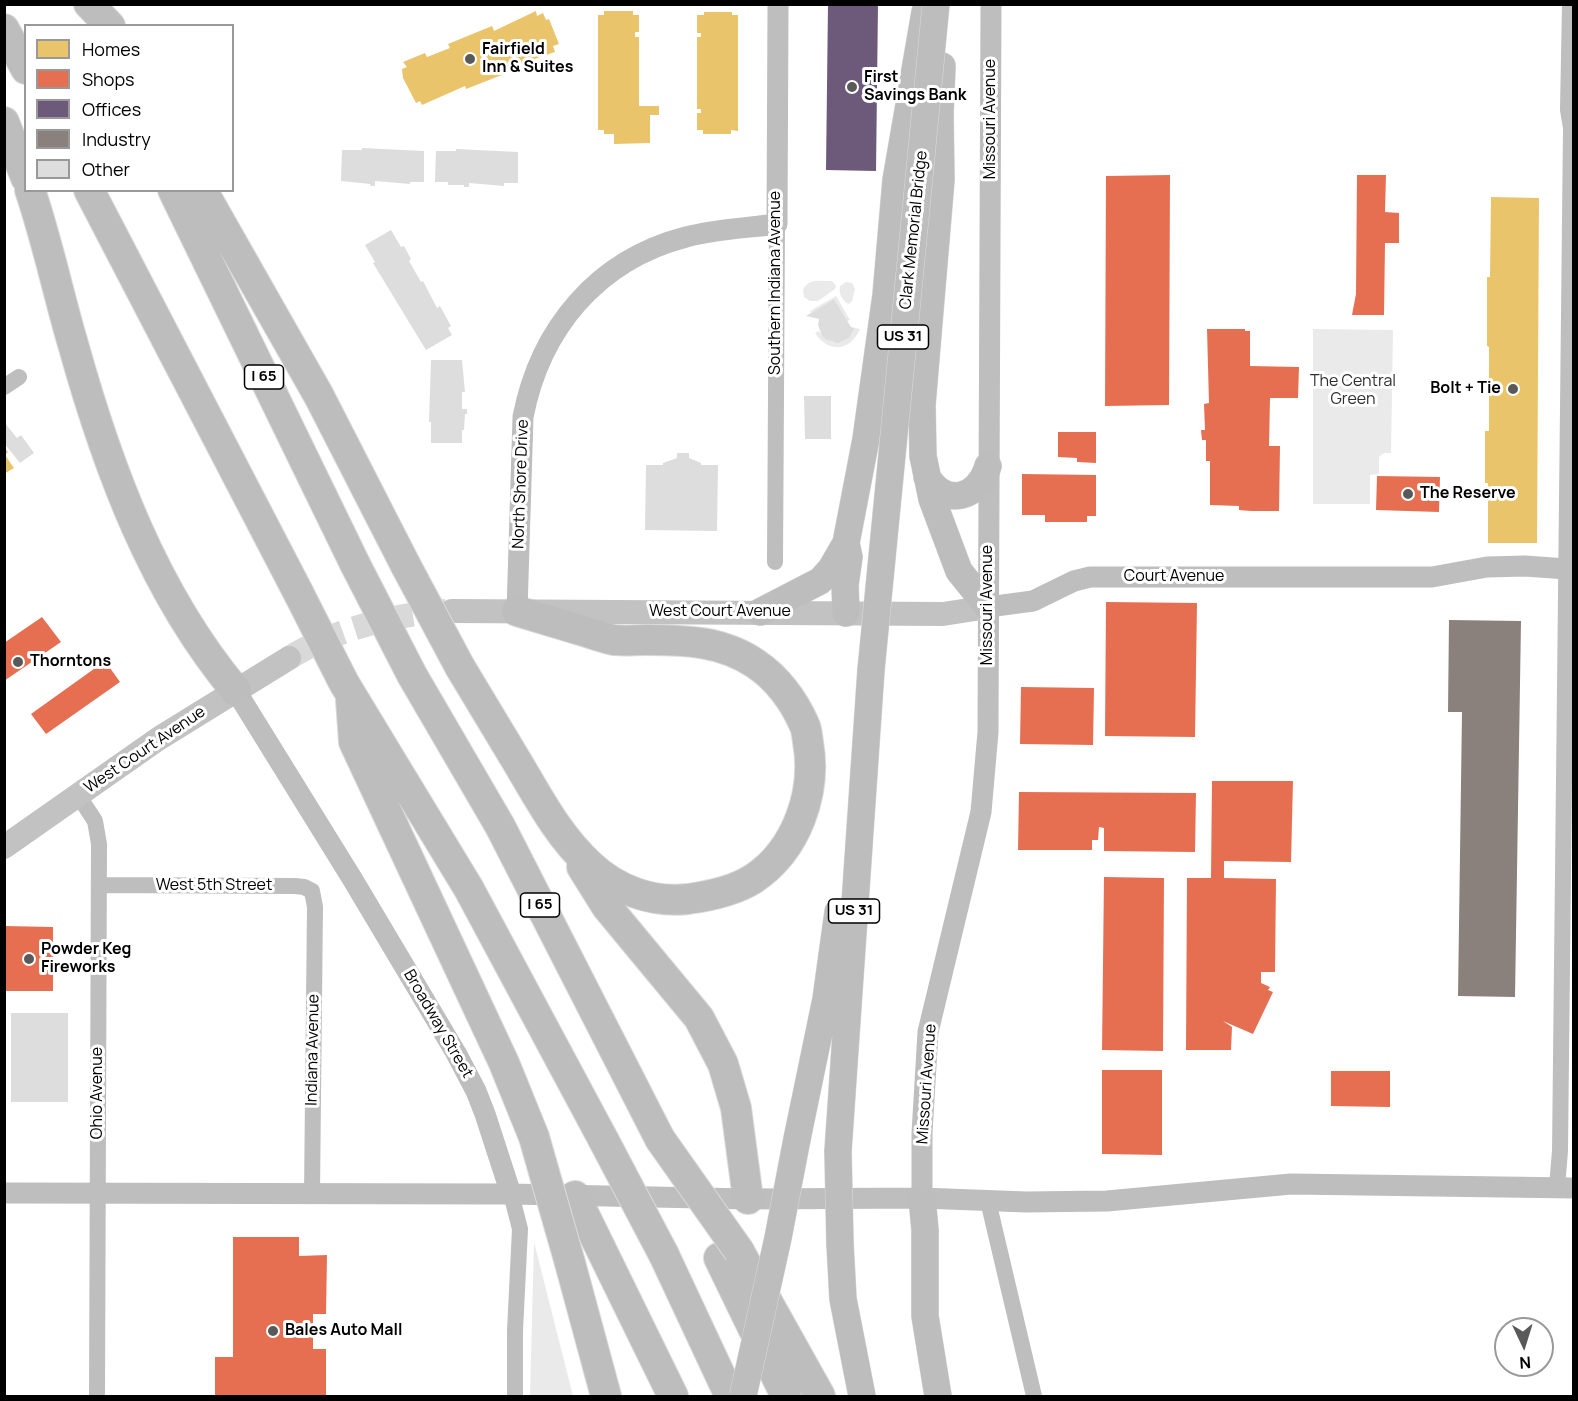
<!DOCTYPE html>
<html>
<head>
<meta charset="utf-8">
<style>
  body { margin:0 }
  #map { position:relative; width:1578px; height:1401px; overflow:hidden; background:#fff; font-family:Manrope,sans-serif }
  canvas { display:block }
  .frame { position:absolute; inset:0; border:6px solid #000; pointer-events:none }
  .legend { position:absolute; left:24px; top:24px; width:210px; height:168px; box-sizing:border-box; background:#fff; border:2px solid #999; margin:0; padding:8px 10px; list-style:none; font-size:18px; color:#000 }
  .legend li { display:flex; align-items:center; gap:12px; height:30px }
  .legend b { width:30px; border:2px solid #999 }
  .north { position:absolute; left:1494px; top:1317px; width:60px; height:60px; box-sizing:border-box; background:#fff; border:2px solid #999; border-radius:50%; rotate:176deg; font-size:16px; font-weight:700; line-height:24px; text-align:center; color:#000 }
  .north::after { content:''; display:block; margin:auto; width:21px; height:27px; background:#595959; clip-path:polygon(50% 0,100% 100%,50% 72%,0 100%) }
</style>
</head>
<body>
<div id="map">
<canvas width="1578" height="1401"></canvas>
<div class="frame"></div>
<ul class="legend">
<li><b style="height:16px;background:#e9c46a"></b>Homes</li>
<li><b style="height:16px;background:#e76f51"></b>Shops</li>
<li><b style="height:16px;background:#6d597a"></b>Offices</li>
<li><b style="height:16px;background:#8a817c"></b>Industry</li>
<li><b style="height:16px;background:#ddd"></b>Other</li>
</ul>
<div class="north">N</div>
</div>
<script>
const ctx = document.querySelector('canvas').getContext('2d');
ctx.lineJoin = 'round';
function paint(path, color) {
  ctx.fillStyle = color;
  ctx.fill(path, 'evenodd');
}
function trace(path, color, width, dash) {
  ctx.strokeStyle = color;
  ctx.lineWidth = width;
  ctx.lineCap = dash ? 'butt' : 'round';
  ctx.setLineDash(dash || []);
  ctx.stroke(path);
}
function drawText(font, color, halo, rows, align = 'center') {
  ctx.font = font + ' Manrope,sans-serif';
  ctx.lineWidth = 6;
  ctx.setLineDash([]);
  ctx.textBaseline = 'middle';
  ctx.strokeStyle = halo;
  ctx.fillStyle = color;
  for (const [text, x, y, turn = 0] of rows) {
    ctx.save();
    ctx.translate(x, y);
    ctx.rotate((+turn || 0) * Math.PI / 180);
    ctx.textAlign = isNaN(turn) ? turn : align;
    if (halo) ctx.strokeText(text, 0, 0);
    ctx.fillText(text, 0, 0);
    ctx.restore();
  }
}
paint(new Path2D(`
  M832,281L836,286L835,289L818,301H810L804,297L803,290C808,278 821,281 832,281Z
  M846,282L852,283L855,289L852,301L849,304C843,302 838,293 840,286Z
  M836,296L850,320L847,321L834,299L811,313L810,311Z
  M855,328L860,329C850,352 828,353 815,333L819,331C829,347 848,345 855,328Z
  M1313,329L1393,330L1391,453H1384L1379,457V474L1370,475V504H1313Z
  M534,1242L573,1396H530Z`), '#eaeaea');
paint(new Path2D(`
  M536,11L537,16L543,13L546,20L549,19L559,44L553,46L555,52L511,67L512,71L466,89L465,86L422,105L420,101L416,103L403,78L402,69L407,67L403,62L425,53L427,57L450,48L448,44L492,26L494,31Z
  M604,11H633V15H639V32H635V37H639V106H659V115H650V143L614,144V134H604V130H598V15H604Z
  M704,12H732V15H738V131L731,130V134H703V130H697V113H701V109H697V37H701V33H697V15H704Z
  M1491,197L1539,198L1537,543H1488V483H1485V431H1489V347L1487,346V277H1490Z
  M4,447L8,452L5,455L14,468L4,474Z`), '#e9c46a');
paint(new Path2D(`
  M1170,175L1169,405L1105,406L1106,176Z
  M1357,175H1386L1385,212L1399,213V243H1385L1384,315H1352L1356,294Z
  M1207,329H1245V331H1250V366L1299,367L1298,398H1270L1269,446H1280L1279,511H1251L1239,510V506L1210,505V461H1206V440H1202L1201,430H1205L1204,404L1209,403Z
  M1058,432H1096V463L1077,462V458L1058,457Z
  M1022,474L1096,475V516H1087V522H1045V515H1022Z
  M1377,476L1440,477L1439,512L1376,510Z
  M1106,602L1197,603L1195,737L1105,736Z
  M42,617L61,642L4,681V643Z
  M105,661L120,682L46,734L31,714Z
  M1021,687L1094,688L1093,745L1020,744Z
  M1212,781H1293L1291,862L1224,861V878L1276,879L1275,972H1261V983L1270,987L1268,990L1273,992L1253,1034L1223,1021L1232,1027L1231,1050H1186L1187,878H1211Z
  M1019,792L1196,793L1195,852L1104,851V828L1099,827L1098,840H1092V850H1018Z
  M1104,877L1164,878L1163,1051L1102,1050Z
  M4,926L53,927V991H4Z
  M1102,1070H1162V1155L1102,1154Z
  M1331,1071H1390V1107L1331,1106Z
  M233,1237H299V1256L327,1255L326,1314H313V1349H326V1396H215V1357H233Z`), '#e76f51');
paint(new Path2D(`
  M828,4H878L876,171L826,170Z`), '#6d597a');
paint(new Path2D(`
  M1449,620L1521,621L1515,997L1458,996L1462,712H1448Z`), '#8a817c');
paint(new Path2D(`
  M362,148L424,151V182H410V184L375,181V186H371L370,184L341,181L342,150H362Z
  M456,149L518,152V183H504V186L469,183V187H464V185H448V182H435L436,151H456Z
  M391,230L401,247L404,246L411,259L409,261L421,282L423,281L437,308L440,306L451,326L448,328L452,335L426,350L373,263L375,262L365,245Z
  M834,299L851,327L855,328L849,338L838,343L827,340L822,336L818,325L819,319L806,316Z
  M431,360H462L465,392H462V409H467V414H465L464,430H462V443H431V422H429Z
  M804,396H831V439H805Z
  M4,422L17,438L21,435L34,453L20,463L4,443Z
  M677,453H689V458L701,463V465H718L717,531L645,530L646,465H663V463L677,458Z
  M11,1013H68V1102H11Z`), '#ddd');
trace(new Path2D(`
  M289,658C336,629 392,615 446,611`), '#d9d9d9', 24, [24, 12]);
const primary = new Path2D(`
  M942,66L940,114L941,180L922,405L923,456L932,499L959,571L988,607
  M927,477C946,508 979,498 988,466
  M760,612L820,581L831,569L846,543
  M846,613L845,585L849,557L846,543L866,439L886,295L896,180L925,12
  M797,1139L826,999L838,912
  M838,1151L871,670
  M922,1198L925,1230V1316L938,1396
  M840,1244L843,1299L862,1396`);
const motorway = new Path2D(`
  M89,4L110,26
  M4,29L26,69
  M4,122L26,178
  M30,190C47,240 58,293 73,344C107,466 153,592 236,691
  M89,190L299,594
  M173,190L355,564
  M202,190L319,396L406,566
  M460,667C480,700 500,733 519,765C540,801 560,838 591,866C617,890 652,903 688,899C710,896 734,891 753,879C797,850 817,792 808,742C807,736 807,730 804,724C794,701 777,678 756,664C723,641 685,640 646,640C636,640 624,641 614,640C604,638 593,634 583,631C561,624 539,618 517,611
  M412,675L500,826L660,1139
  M344,683L469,889L603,1139
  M351,700L354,742L504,1063L534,1137
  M582,867L607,907L699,1018L723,1064L736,1108L748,1199
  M575,1196L673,1396
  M739,1251L820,1396
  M664,1255L730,1396
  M719,1258L786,1396
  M570,1263L606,1396`);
trace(primary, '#dbdbdb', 28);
trace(motorway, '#dbdbdb', 32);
trace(new Path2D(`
  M4,387L19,377
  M775,562L777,224
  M78,795L95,821L99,844L97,1396
  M99,885L295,886L304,887L312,891L315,907L312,1193
  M1557,1187L1560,1151L1571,128L1568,110L1570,4
  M511,1194L520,1229L515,1331V1396
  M988,1201L1034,1396`), '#bebebe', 16);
trace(new Path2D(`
  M988,607L1033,601L1074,581L1090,577H1432L1487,567L1525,566L1567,569
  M517,611L523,417C540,329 597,260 686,237C715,229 747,228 777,224L778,4
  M236,691L353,880L456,1053L476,1091L485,1114L511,1194
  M4,1193L511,1194L748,1199L922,1198L1026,1202L1107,1201L1291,1184L1574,1188
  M922,1198V1133L928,1032L981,812L988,732L991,4`), '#bebebe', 21);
trace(new Path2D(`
  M452,611L943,614L988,607
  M4,847L158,739L289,658`), '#c2c2c2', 24);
trace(primary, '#bdbdbd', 27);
trace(motorway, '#bdbdbd', 30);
const primaryBridge = new Path2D(`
  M871,670L936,4
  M838,1151L840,1244
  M743,1396L778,1238L797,1139`);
const motorwayBridge = new Path2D(`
  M355,564L412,675
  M406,566L460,667
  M299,594L344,683
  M534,1137L570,1263
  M603,1139L664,1255
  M660,1139L739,1251`);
trace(primaryBridge, '#dbdbdb', 28, []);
trace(motorwayBridge, '#dbdbdb', 32, []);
trace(primaryBridge, '#bdbdbd', 27);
trace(motorwayBridge, '#bdbdbd', 30);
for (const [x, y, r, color] of [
  [470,59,6,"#595959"],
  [852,87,6,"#595959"],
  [1513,389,6,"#595959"],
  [1408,494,6,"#595959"],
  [18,662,6,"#595959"],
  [29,959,6,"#595959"],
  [273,1331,6,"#595959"]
]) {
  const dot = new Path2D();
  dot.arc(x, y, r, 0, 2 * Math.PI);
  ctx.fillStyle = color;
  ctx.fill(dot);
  trace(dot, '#fff', 2);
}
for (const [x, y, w] of [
  [903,337,51],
  [264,377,39],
  [540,905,39],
  [854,911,51]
]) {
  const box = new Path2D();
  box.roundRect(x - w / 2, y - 12, w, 24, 4.5);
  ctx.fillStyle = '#fff';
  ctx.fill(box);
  trace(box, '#000', 1.5);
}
drawText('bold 15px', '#000', null, [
  ["US 31",903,337],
  ["I 65",264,377],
  ["I 65",540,905],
  ["US 31",854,911]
]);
drawText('bold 16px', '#000', '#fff', [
  ["Fairfield",482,50],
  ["Inn & Suites",482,68],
  ["First",864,78],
  ["Savings Bank",864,96],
  ["Bolt + Tie",1501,389,"right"],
  ["The Reserve",1420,494],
  ["Thorntons",30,662],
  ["Powder Keg",41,950],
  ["Fireworks",41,968],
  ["Bales Auto Mall",285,1331]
], 'left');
drawText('16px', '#000', '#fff', [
  ["Missouri Avenue",991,119,-90],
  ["Clark Memorial Bridge",914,230,-84],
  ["Southern Indiana Avenue",776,283,-90],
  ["North Shore Drive",521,484,-88],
  ["Court Avenue",1174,577],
  ["Missouri Avenue",988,605,-90],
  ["West Court Avenue",720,612],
  ["West Court Avenue",145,750,-34],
  ["West 5th Street",214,886],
  ["Broadway Street",438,1024,60],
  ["Indiana Avenue",313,1050,-89],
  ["Missouri Avenue",927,1084,-86],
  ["Ohio Avenue",98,1093,-90]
]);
drawText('16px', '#303030', '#fff', [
  ["The Central",1353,382],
  ["Green",1353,400]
]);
</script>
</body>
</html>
